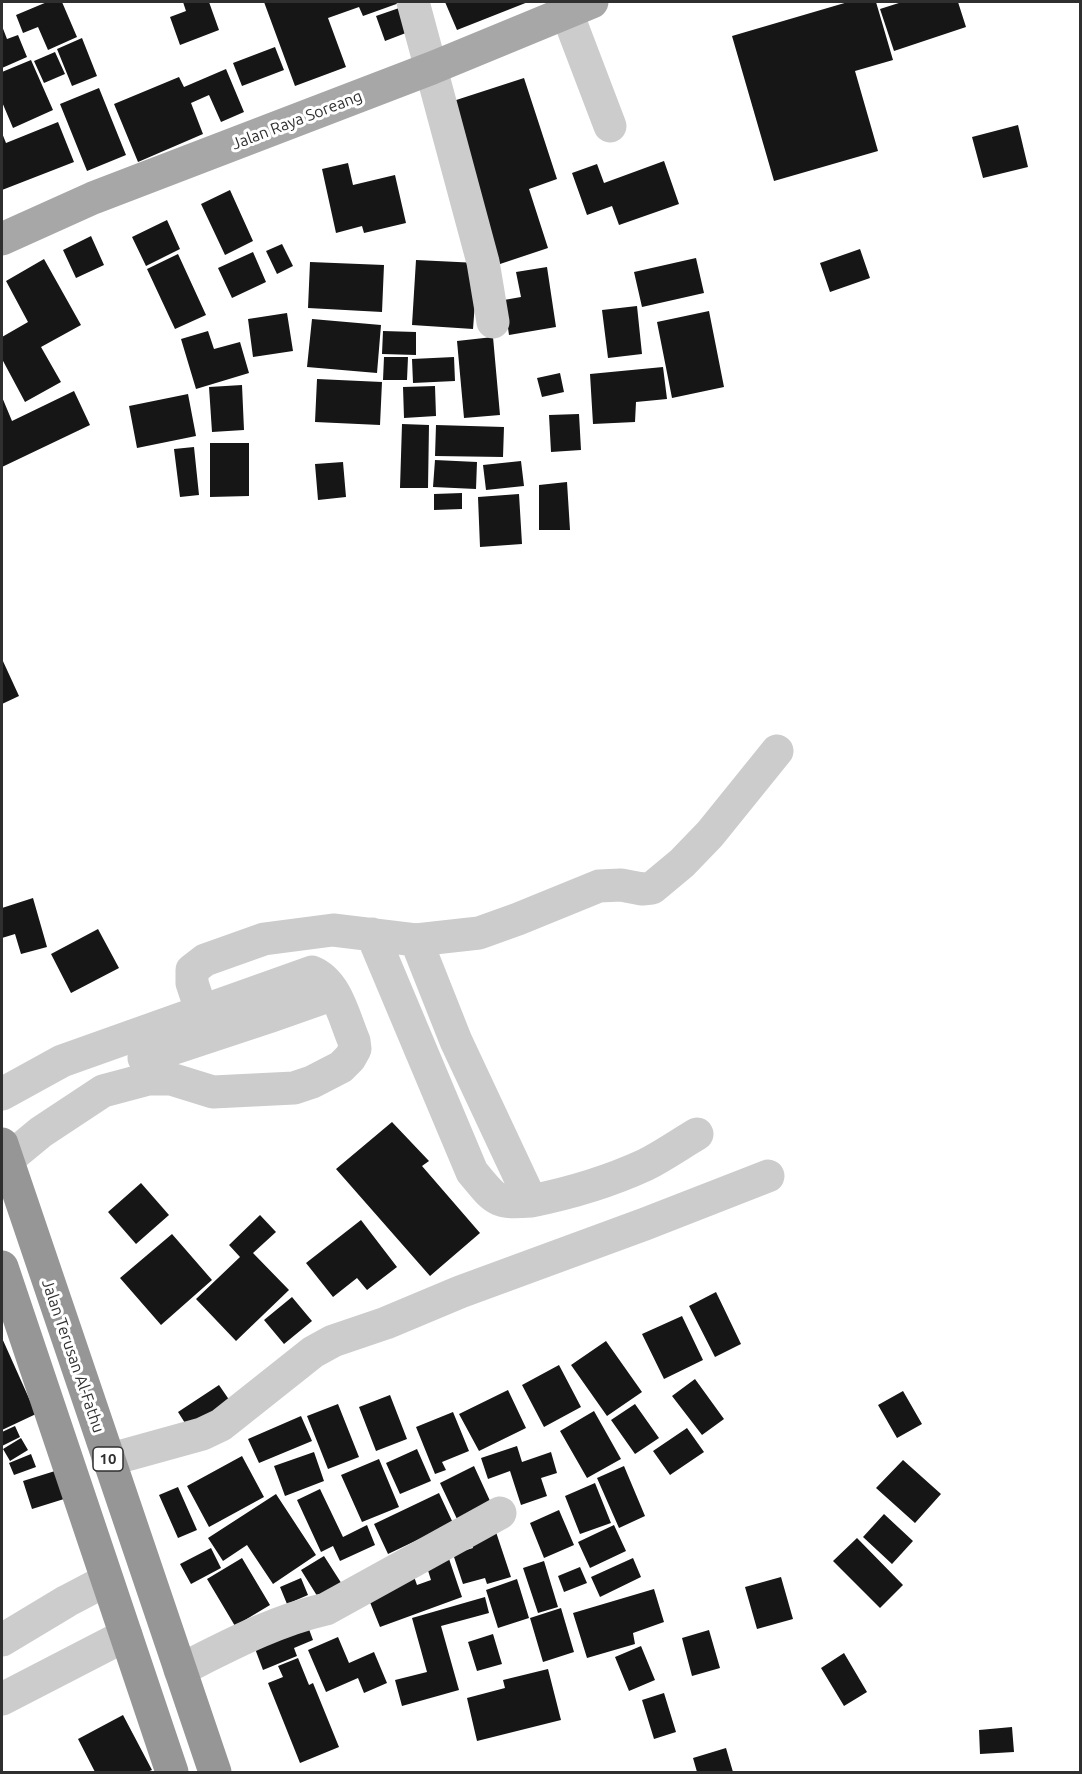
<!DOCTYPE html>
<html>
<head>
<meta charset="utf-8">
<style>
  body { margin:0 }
  #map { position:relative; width:1082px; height:1774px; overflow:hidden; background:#fff; font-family:Ubuntu,sans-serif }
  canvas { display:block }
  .frame { position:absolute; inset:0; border:3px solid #2f2f2f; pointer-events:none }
</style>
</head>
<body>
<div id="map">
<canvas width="1082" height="1774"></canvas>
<div class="frame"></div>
</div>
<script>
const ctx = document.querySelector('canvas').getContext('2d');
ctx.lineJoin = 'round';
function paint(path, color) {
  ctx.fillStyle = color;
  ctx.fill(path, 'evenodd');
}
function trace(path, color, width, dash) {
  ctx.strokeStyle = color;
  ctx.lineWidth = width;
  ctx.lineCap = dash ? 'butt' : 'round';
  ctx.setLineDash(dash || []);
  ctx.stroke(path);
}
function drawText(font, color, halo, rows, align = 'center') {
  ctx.font = font + ' Ubuntu,sans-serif';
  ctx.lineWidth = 6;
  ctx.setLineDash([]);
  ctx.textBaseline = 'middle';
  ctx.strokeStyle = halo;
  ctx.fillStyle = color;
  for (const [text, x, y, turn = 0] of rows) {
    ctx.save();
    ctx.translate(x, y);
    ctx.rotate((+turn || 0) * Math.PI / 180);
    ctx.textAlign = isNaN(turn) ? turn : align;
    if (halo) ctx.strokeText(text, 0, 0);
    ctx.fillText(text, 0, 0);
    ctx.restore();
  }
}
paint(new Path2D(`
  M47,2H62L77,37L48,50L38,27L23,33L16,15Z
  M183,2H209L219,30L180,45L170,17L186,11Z
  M264,2H402L363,16L359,7L328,18L346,67L295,86Z
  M445,2H528L457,30Z
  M848,2H876L893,60L855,71L878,151L774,181L732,36Z
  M902,2H958L966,27L894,51L880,9Z
  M402,7L411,31L385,41L376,16Z
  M2,26L7,39L18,35L27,57L2,68Z
  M82,38L97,76L72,86L57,49Z
  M275,47L284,70L242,86L233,63Z
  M55,52L65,74L44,83L34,61Z
  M31,60L53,110L13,128L2,102V72Z
  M226,69L244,112L221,122L209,95L191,103L203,134L138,162L114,104L179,77L184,87Z
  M524,78L557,179L529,189L548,248L500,264L447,103Z
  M99,88L126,155L87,171L60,104Z
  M58,122L74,162L2,190V133L6,143Z
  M1018,125L1028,167L983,178L972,137Z
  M664,161L679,204L619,225L612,206L587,215L572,173L597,164L604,183Z
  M348,163L353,185L395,175L406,223L364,233L362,226L336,233L322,169Z
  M230,190L253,241L225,255L201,204Z
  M167,220L180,249L146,266L132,237Z
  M91,236L104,265L76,278L63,250Z
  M282,244L293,266L277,274L266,251Z
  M860,249L870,278L830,292L820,263Z
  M253,252L266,282L232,298L218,268Z
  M178,254L206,315L175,329L147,269Z
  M696,258L704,293L642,307L634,272Z
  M44,259L81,325L41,347L61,382L25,402L2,359V337L28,322L6,281Z
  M416,260L478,263L473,329L412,325Z
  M310,262L384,265L382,312L308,308Z
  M547,267L556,327L509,335L504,300L521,297L516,272Z
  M637,306L642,354L608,358L602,310Z
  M709,311L724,387L672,398L657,322Z
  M287,313L293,351L253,357L248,319Z
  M312,319L381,325L377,373L307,367Z
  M208,331L214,349L240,342L249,373L196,389L181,339Z
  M383,331L416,332V355L382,354Z
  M493,337L500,415L464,418L457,341Z
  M384,357H408L407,380H383Z
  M454,357L455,381L413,383L412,359Z
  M663,367L667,399L636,402L635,422L593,424L590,374Z
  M560,373L564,392L542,397L537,378Z
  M317,379L382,382L380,425L315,422Z
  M242,385L244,430L212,432L209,387Z
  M435,386L436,416L404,418L403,387Z
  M74,391L90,425L2,467V397L12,421Z
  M188,394L196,436L137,448L129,406Z
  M579,414L581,450L551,452L549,415Z
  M402,424L429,425L428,488H400Z
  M436,425L504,427L503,457L435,456Z
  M210,443H249V496L210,497Z
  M194,447L199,495L180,497L174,449Z
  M435,460L477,462L476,489L433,487Z
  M521,461L524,486L486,490L483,465Z
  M343,462L346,497L318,500L315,464Z
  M567,482L570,530H539V485Z
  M462,493V509L434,510V494Z
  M519,494L522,544L480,547L478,497Z
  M2,659L19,696L2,704Z
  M33,898L47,947L21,954L15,934L2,938V908Z
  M98,929L119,968L71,993L51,954Z
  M392,1122L429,1161L422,1166L480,1233L430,1276L336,1169Z
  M141,1183L169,1215L136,1244L108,1212Z
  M260,1215L276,1232L253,1253L289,1290L236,1341L196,1299L240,1257L229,1245Z
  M361,1220L397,1267L367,1290L357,1278L333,1297L306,1263Z
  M172,1234L212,1280L161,1325L120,1278Z
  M716,1292L741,1344L715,1357L689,1306Z
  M292,1297L312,1321L284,1344L264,1320Z
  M682,1316L703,1360L664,1379L642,1334Z
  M2,1338L36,1414L2,1430Z
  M606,1341L642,1392L607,1416L571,1365Z
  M559,1365L581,1407L544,1427L522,1385Z
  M695,1379L724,1419L702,1435L672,1396Z
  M219,1385L232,1404L190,1431L178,1412Z
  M508,1390L526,1428L479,1451L459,1414Z
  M903,1391L922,1424L897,1438L878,1405Z
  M390,1395L407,1439L376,1451L359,1407Z
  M338,1404L359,1457L328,1469L307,1416Z
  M635,1404L659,1438L635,1454L611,1420Z
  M594,1411L621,1459L587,1478L560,1431Z
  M453,1412L469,1451L442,1462L446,1470L435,1474L416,1427Z
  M301,1416L312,1441L259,1463L248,1439Z
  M15,1426L20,1437L2,1446V1432Z
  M687,1428L704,1452L670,1475L653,1451Z
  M21,1438L28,1450L10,1461L3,1449Z
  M517,1446L522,1462L551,1452L557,1473L541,1478L547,1496L521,1505L510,1471L488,1479L481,1458Z
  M417,1449L431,1481L400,1494L386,1463Z
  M314,1452L324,1481L285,1496L274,1466Z
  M31,1454L36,1467L14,1475L9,1463Z
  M242,1456L264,1497L209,1527L187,1486Z
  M379,1459L399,1507L362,1522L341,1475Z
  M903,1460L941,1494L915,1523L876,1488Z
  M474,1466L491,1503L457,1519L440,1483Z
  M624,1466L645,1516L619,1528L597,1478Z
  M55,1471L64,1499L32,1509L23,1481Z
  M595,1483L611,1523L580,1534L565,1496Z
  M178,1487L197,1530L178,1538L159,1495Z
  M320,1489L343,1537L367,1525L375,1545L340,1561L333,1546L321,1552L297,1500Z
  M439,1493L453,1523L388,1554L374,1524Z
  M276,1494L316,1555L273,1584L247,1545L223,1561L208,1538Z
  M559,1510L574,1545L544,1558L530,1523Z
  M884,1514L913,1541L892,1564L863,1537Z
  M614,1525L626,1551L590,1568L578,1542Z
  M494,1526L511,1577L487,1584L485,1578L463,1584L453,1554L473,1548L468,1535Z
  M857,1538L903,1585L880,1608L833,1561Z
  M211,1548L221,1568L191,1584L180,1564Z
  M447,1553L462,1597L380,1627L365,1590L412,1571L417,1585L431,1580L425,1561Z
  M324,1556L347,1592L324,1607L301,1570Z
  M242,1558L270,1605L235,1626L207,1579Z
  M633,1558L641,1577L600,1597L591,1577Z
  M544,1561L558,1607L538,1613L523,1568Z
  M580,1567L587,1583L564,1592L558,1576Z
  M781,1577L793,1619L757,1629L745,1587Z
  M301,1578L308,1595L287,1604L280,1587Z
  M517,1579L529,1618L498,1628L486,1590Z
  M654,1589L664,1622L633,1633L635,1644L587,1658L573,1613Z
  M485,1597L489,1613L441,1626L459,1690L402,1706L395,1680L427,1672L412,1618Z
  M561,1608L574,1652L543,1662L530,1618Z
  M304,1616L313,1640L294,1648L297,1656L263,1670L251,1638Z
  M709,1630L720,1668L692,1676L682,1638Z
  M493,1634L502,1664L477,1671L468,1642Z
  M338,1637L349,1663L374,1652L387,1683L364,1693L358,1678L326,1692L308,1650Z
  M641,1646L655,1680L629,1691L615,1657Z
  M844,1653L867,1692L844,1706L821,1668Z
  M298,1658L309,1685L313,1683L339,1747L300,1763L268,1683L283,1677L278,1666Z
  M548,1669L561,1720L477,1741L467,1698L505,1688L503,1680Z
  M664,1693L676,1732L654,1739L642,1700Z
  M123,1715L152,1770L147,1772H95L78,1739Z
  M1012,1727L1014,1752L980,1754L979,1730Z
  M726,1748L733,1772H697L693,1758Z`), '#161616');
trace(new Path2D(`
  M413,2L483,262L493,322
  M567,13L610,126
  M372,934L472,1172C495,1199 494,1204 531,1201
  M416,940L456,1041L531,1201C571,1193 608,1182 645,1165C663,1156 680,1144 697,1134
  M201,1010L192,983V970L205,960L264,939L333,930L416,940L479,933L518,919L599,886L621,885L642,889L652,888L682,863L710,834L777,751
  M144,1058L271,1016L334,994
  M2,1094L62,1061L312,972C337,982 344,1018 354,1041L355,1049L350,1058L341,1067L312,1082L294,1088L213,1092L171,1079H148L103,1091L41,1132L7,1160
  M108,1460L202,1434L221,1425L313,1352L333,1341L386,1323L460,1292L645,1224L768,1176
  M2,1640L67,1601L107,1580
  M180,1670C228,1646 274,1621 326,1609L500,1513
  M2,1699L126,1635`), '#ccc', 33);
trace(new Path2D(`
  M2,239L93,198L432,68L592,2`), '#a7a7a7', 33);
trace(new Path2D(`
  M2,1144L215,1772
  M2,1267L172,1772`), '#969696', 33);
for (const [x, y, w] of [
  [108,1459,30]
]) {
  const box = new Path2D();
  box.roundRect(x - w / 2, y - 12, w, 24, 4.5);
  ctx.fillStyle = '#fff';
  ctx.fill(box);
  trace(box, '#2f2f2f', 1.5);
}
drawText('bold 15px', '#2f2f2f', null, [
  ["10",108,1459]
]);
drawText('16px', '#2f2f2f', '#fff', [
  ["Jalan Raya Soreang",297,120,-21],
  ["Jalan Terusan Al-Fathu",73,1356,71]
]);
</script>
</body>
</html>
